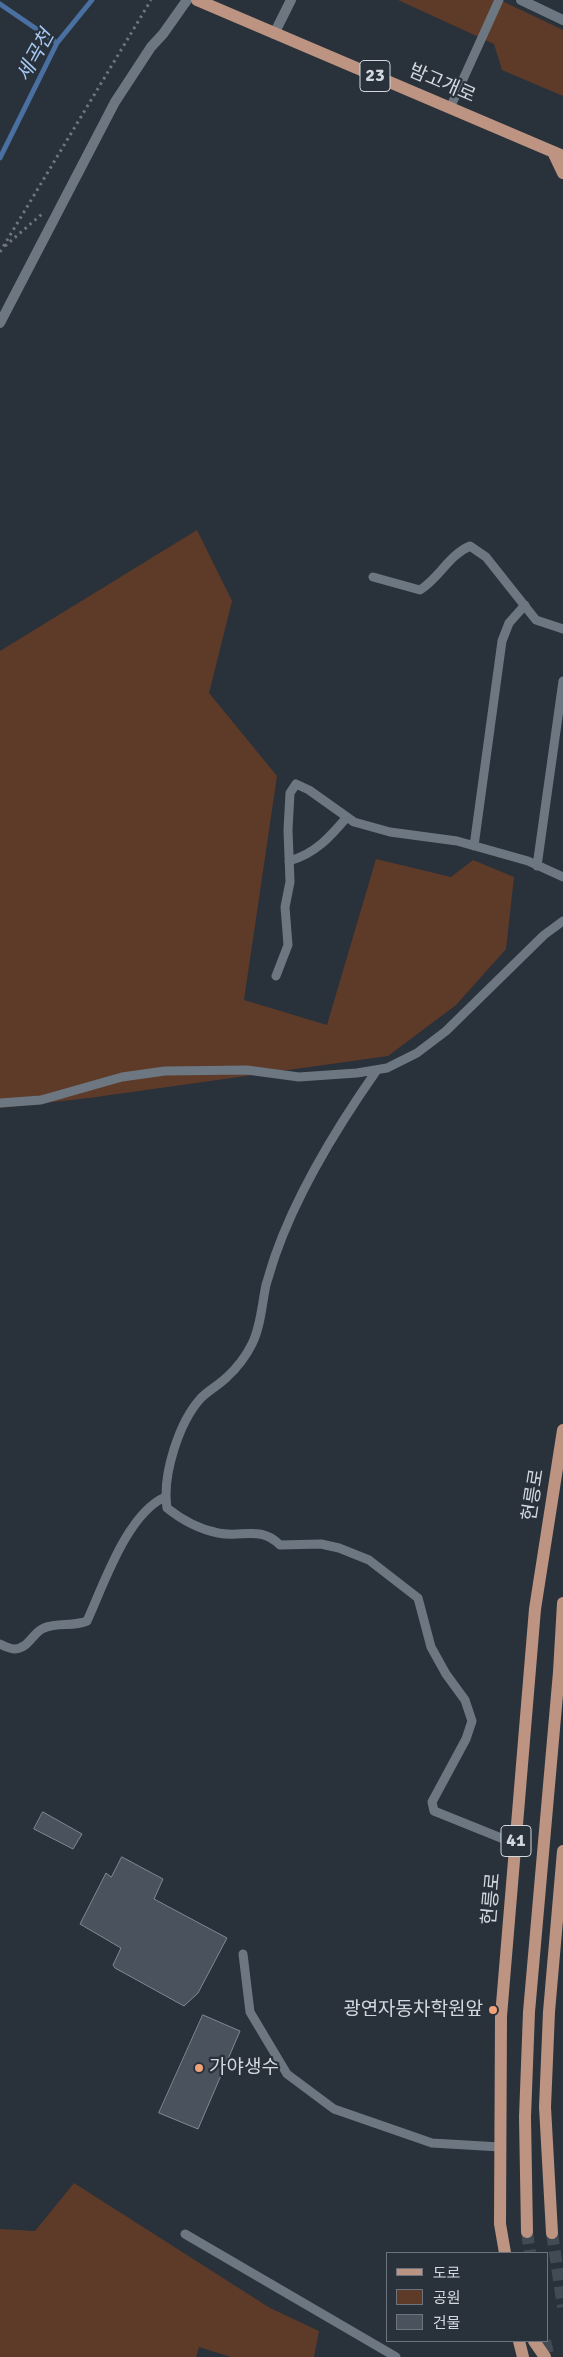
<!DOCTYPE html>
<html>
<head>
<meta charset="utf-8">
<style>
  body { margin:0 }
  #map { position:relative; width:563px; height:2357px; overflow:hidden; background:#29313b; font-family:Signika,"Noto Sans KR",sans-serif }
  canvas { display:block }
  .legend { position:absolute; left:386px; top:2252px; width:162px; height:90px; box-sizing:border-box; background:#29313b; border:1px solid #6d747d; margin:0; padding:6px 9px; list-style:none; font-size:15px; color:#d3d8df }
  .legend li { display:flex; align-items:center; gap:10px; height:25px }
  .legend b { width:25px; border:1px solid #6d747d }
</style>
</head>
<body>
<div id="map">
<canvas width="563" height="2357"></canvas>
<ul class="legend">
<li><b style="height:6px;background:#bc9481"></b>도로</li>
<li><b style="height:14px;background:#5e3b28"></b>공원</li>
<li><b style="height:14px;background:#49525d"></b>건물</li>
</ul>
</div>
<script>
const ctx = document.querySelector('canvas').getContext('2d');
ctx.lineJoin = 'round';
function paint(path, color) {
  ctx.fillStyle = color;
  ctx.fill(path, 'evenodd');
}
function trace(path, color, width, dash) {
  ctx.strokeStyle = color;
  ctx.lineWidth = width;
  ctx.lineCap = dash ? 'butt' : 'round';
  ctx.setLineDash(dash || []);
  ctx.stroke(path);
}
function drawText(font, color, halo, rows, align = 'center') {
  ctx.font = font + ' Signika,"Noto Sans KR",sans-serif';
  ctx.lineWidth = 4.5;
  ctx.setLineDash([]);
  ctx.textBaseline = 'middle';
  ctx.strokeStyle = halo;
  ctx.fillStyle = color;
  for (const [text, x, y, turn = 0] of rows) {
    ctx.save();
    ctx.translate(x, y);
    ctx.rotate((+turn || 0) * Math.PI / 180);
    ctx.textAlign = isNaN(turn) ? turn : align;
    if (halo) ctx.strokeText(text, 0, 0);
    ctx.fillText(text, 0, 0);
    ctx.restore();
  }
}
paint(new Path2D(`
  M398,0H500L563,30V96L502,70L494,44Z
  M197,530L232,601L209,693L277,776L244,1000L327,1025L376,859L451,877L473,860L514,877L506,949L456,1005L388,1056L89,1098L0,1108V651Z
  M74,2183L270,2308L319,2331L314,2357H231L199,2347L196,2357H0V2229L35,2231Z`), '#5e3b28');
trace(new Path2D(`
  M0,4L57,43
  M0,158L57,43L92,0`), '#4970a0', 5);
const building = new Path2D(`
  M43,1812L82,1834L73,1849L34,1829Z
  M122,1857L163,1879L154,1899L227,1938L198,1993L184,2006L115,1968L113,1965L121,1948L80,1924L106,1873L111,1877Z
  M203,2015L240,2031L198,2129L159,2113Z`);
paint(building, '#49525d');
trace(building, '#7f8995', 1);
trace(new Path2D(`
  M527,2232L530,2253
  M552,2233L563,2307
  M545,2341L549,2357`), '#424a54', 12, [12, 6]);
trace(new Path2D(`
  M5,246L42,214
  M0,252L151,0`), '#6e757e', 3, [2.5, 4]);
trace(new Path2D(`
  M450,108L499,0
  M373,577L420,590C439,578 449,555 470,546L486,557L536,620L563,629
  M474,846L502,641L509,623L525,605
  M289,861C315,854 330,837 347,817
  M537,866L563,681
  M276,976L288,945L285,907L290,882L288,830L290,793L296,784L309,790L354,822L390,832L457,841L528,861L563,877
  M377,1070C337,1127 298,1190 275,1256C272,1265 269,1275 266,1285C262,1303 261,1326 252,1344C246,1356 238,1367 227,1377C219,1385 209,1390 201,1398C179,1422 162,1475 167,1508C182,1520 198,1529 218,1533C242,1538 260,1525 280,1545L321,1544L339,1548L369,1560L418,1598L431,1647L446,1674L465,1700L472,1721L466,1739L432,1802L434,1811L516,1844
  M0,1103L41,1100L122,1077L165,1071L247,1070L299,1077L357,1073L387,1068L417,1053L446,1031L544,935L563,921
  M0,1644C4,1646 11,1649 15,1649C29,1648 33,1632 44,1628C58,1622 73,1627 87,1621C104,1584 127,1514 165,1497
  M243,1954L250,2012L287,2074L334,2109L432,2143L500,2147
  M185,2234L396,2357`), '#6d7782', 9);
trace(new Path2D(`
  M521,0L563,20
  M274,34L291,0
  M0,323L115,102L151,47L163,34L187,0`), '#6d7782', 10);
trace(new Path2D(`
  M197,0L563,156
  M553,152L563,173
  M527,2232L525,2117L529,2012L559,1672L563,1603
  M552,2233L545,2107L549,2012L563,1851
  M505,2253L500,2224L501,2016L535,1609L563,1430
  M519,2341L523,2357
  M534,2341L545,2357`), '#bc9481', 12);
for (const [x, y, r, color] of [
  [493,2010,5,"#f0a279"],
  [199,2068,5,"#f0a279"]
]) {
  const dot = new Path2D();
  dot.arc(x, y, r, 0, 2 * Math.PI);
  ctx.fillStyle = color;
  ctx.fill(dot);
  trace(dot, '#29313b', 2);
}
for (const [x, y, w] of [
  [375,76,30],
  [516,1841,30]
]) {
  const box = new Path2D();
  box.roundRect(x - w / 2, y - 15.5, w, 31, 4);
  ctx.fillStyle = '#29313b';
  ctx.fill(box);
  trace(box, '#d3d8df', 1);
}
drawText('bold 18px', '#d3d8df', null, [
  ["23",375,76],
  ["41",516,1841]
]);
drawText('19px', '#d3d8df', '#29313b', [
  ["밤고개로",442,84,23],
  ["헌릉로",534,1495,-81],
  ["헌릉로",492,1899,-85]
]);
drawText('19px', '#d3d8df', '#29313b', [
  ["광연자동차학원앞",483,2010],
  ["가야생수",209,2068,"left"]
], 'right');
drawText('italic 20px', '#a6c9f3', '#29313b', [
  ["세곡천",36,56,-61]
]);
</script>
</body>
</html>
